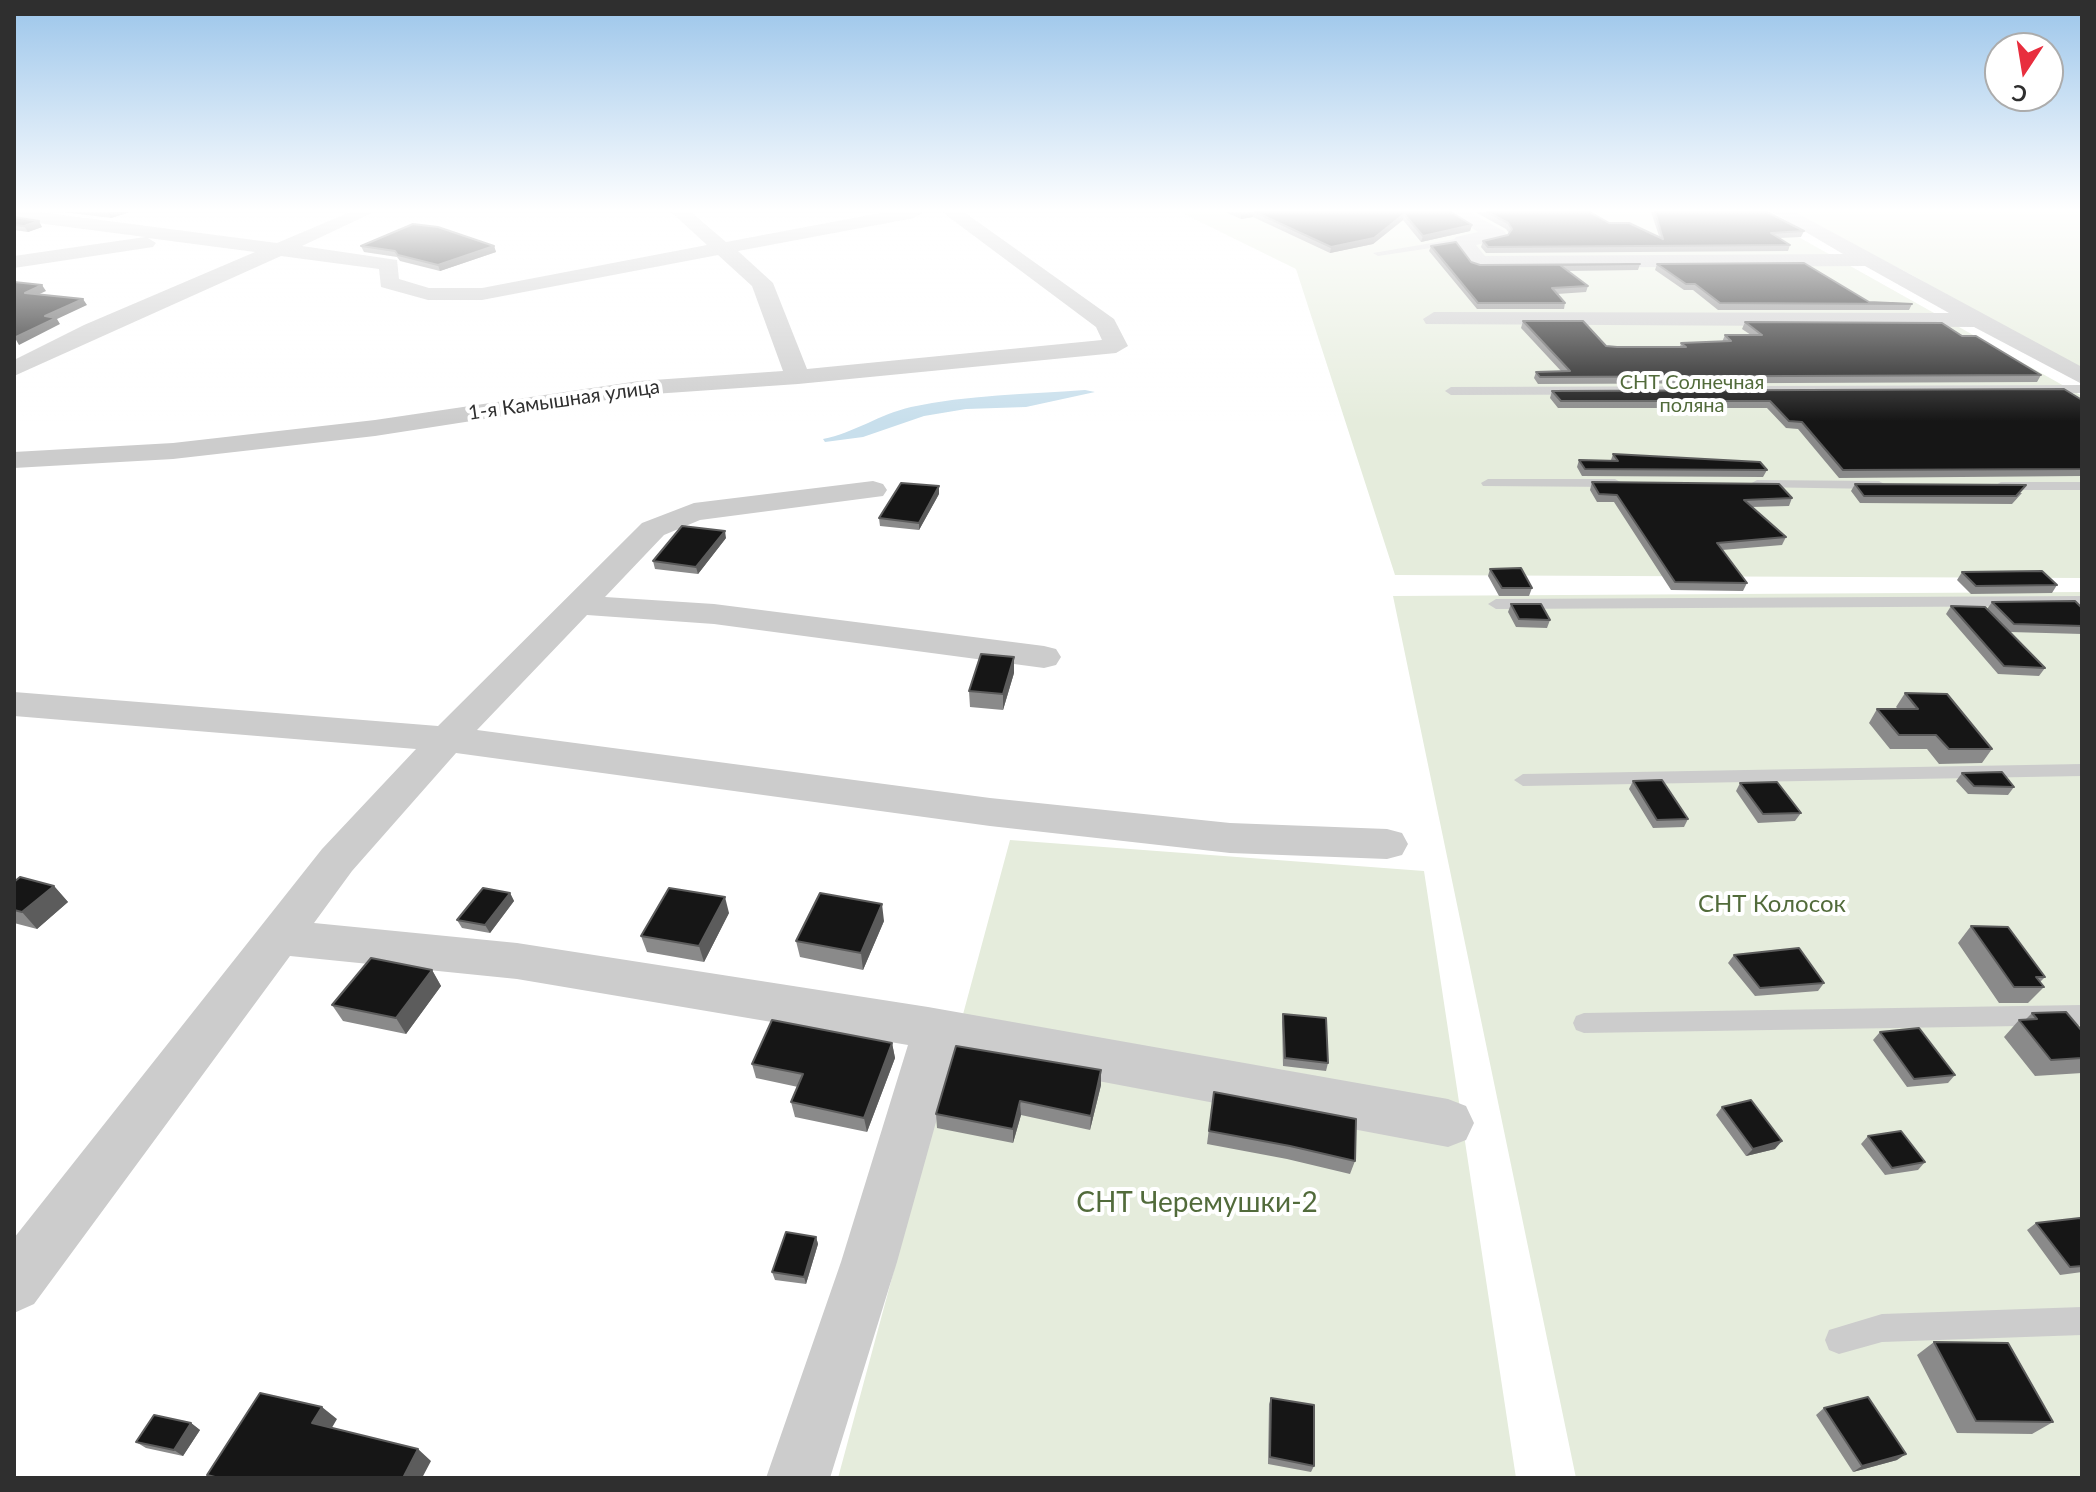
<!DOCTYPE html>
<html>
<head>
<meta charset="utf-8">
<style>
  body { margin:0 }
  #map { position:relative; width:2096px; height:1492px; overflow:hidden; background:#fff; font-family:Lato,sans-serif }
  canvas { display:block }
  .frame { position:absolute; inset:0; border:16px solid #2f2f2f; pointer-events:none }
  .north { position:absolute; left:1984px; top:32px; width:80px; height:80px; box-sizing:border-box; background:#fff; border:2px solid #acacac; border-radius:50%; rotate:192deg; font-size:22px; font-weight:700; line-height:32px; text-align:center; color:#2f2f2f }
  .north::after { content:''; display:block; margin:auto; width:28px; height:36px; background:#e82e3e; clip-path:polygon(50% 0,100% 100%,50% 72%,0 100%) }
</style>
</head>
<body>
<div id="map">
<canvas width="2096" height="1492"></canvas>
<div class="frame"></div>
<div class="north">С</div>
</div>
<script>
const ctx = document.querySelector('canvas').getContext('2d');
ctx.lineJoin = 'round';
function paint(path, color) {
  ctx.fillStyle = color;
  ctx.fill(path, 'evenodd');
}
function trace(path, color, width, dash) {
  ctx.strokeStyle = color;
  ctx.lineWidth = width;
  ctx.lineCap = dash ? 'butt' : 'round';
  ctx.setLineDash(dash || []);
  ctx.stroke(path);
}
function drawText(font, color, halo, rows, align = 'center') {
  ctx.font = font + ' Lato,sans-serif';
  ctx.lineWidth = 8;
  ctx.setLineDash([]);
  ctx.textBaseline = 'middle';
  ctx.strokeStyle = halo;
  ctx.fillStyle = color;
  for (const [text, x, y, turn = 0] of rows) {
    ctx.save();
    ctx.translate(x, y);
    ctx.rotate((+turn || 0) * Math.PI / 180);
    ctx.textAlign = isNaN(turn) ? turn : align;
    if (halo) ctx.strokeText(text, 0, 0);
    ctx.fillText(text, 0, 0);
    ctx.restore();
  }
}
paint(new Path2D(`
  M1180,212H1754L2082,396V578L1395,575L1296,269Z
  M1789,212H2082V371L1910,274Z
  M2082,592V1478H1576L1393,596Z
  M1010,840L1424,871L1516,1478H838Z`), '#e5ecdc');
paint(new Path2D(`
  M1085,390L1095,392L1026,407L966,409L924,416L863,437L825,442L823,439C854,433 880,414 911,407C967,395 1028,394 1085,390Z`), '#c8dfec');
paint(new Path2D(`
  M1461,238L1464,243L1378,256L1373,253Z
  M2082,385V393L1451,395L1445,391L1451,387Z
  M1488,479H1615L1622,483L1615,487L1483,486L1481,483Z
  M1757,480L1879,481L1886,485L1879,489L1752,487L1750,484Z
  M2082,482V490H2001L1994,486L2001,482Z
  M2082,596V606L1496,609L1488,604L1496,599Z
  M2082,764V776L1523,786L1514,780L1523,774Z
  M2082,1005V1025L1584,1033L1576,1030L1573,1023L1576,1016L1584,1013Z
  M2082,1307V1335L1882,1342L1839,1354L1829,1350L1825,1340L1829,1330L1882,1314Z`), '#ccc');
paint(new Path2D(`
  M14,212H40L277,243L350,212H374L302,246L397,260L399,279L429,288H482L707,245L671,212H691L726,242L885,212H923L914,218L738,251L773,283L807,369L1102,340L1096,327L942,212H964L1114,319L1128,346L1116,353L798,384L639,395L375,436L173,459L14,468V452L173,443L375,420L639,381L783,371L752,286L718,255L482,300H428L381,287L379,269L281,256L14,376V360L84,325L255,252L148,238L156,243L153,247L14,268V256L145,237L14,220Z
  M1447,212H1469L1504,231L1507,235L1504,239L1476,245L1485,256L1843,254L1772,212H1795L2082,367V384L1974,327L1426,324L1423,319L1434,312L1949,313L1865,266L1479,268L1472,266L1453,241L1456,237L1478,232Z
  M873,481L883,484L887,490L883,496L700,520L664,535L605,597L714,604L1044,646L1056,649L1061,657L1056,665L1044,668L714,624L587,615L477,730L990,798L1230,823L1387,829L1402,833L1408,844L1402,855L1387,859L1230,853L990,826L456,753L352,871L314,923L517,943L928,1007L1448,1099L1466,1106L1474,1123L1466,1140L1448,1147L955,1054L897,1262L830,1478H766L841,1262L908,1045L517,979L290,956L34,1304L14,1313V1238L322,849L416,749L14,716V692L438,726L642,523L694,503Z`), '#ccc');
paint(new Path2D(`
  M62,212H130L111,218Z
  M1225,212H1451L1472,225L1470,231L1421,242L1403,220L1373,244L1330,253L1253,217L1241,219Z
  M1475,212H1590L1609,223L1659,236L1651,212H1767L1804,231L1801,237L1779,238L1790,245L1788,251L1486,253L1481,247L1483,241L1508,235L1509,233L1506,229Z
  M14,217L42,227L28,232L14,230Z
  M361,246H494L496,252L440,271L400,261L397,257L364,252Z
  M1431,246L1480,265L1640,264L1638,270L1568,271L1588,286L1586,292L1557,294L1565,303L1564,309H1477L1429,251Z
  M1657,264L1869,302L1912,304L1909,310H1718L1693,290H1684L1655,270Z
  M1523,321L1606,346L1680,347L1681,343L1722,342L1725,335H1751L1742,329L1745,322L1962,336L2041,375L2037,382L1538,384L1534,378L1536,372L1561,371L1521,328Z
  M1552,391L2082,400V476L1839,478L1798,429L1786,428L1767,408H1558L1550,398Z
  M1613,454L1767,470L1763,477L1582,476L1577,467L1579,460H1611Z
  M1592,482L1792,498L1789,506L1752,507L1786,537L1782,545L1722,550L1747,583L1743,591L1671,590L1614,502H1597L1590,490Z
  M1855,484L2022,493L2012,504L1860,503L1851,491Z
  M939,494L919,530L880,526L879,518Z
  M726,538L698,574L655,569L653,561Z
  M1490,569L1532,588L1529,596H1499L1488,576Z
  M1962,572L2057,585L2052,593L1971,594L1957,580Z
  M1992,602L2082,608V634L2010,632L2045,668L2039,676L1998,674L1946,614L1951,606L1987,609Z
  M1511,604L1550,620L1547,628L1516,627L1508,612Z
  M1014,673L1003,710L970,707L969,691Z
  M1905,693L1992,749L1982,763L1939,764L1927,749H1890L1869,723L1877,709H1898L1896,707Z
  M1962,773L2014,787L2008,795L1968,794L1956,781Z
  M1633,781L1688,819L1684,827L1653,828L1629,789Z
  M1740,783L1801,813L1795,821L1758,823L1736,791Z
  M14,882L54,886L68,902L37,929L14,923Z
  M510,893L514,901L490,933L462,928L457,920Z
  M729,913L704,962L647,952L641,936Z
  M884,921L863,970L800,957L796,941Z
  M1971,926L2045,977L2040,982L2044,987L2028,1003H1999L1958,943Z
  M1734,955L1824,983L1818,991L1755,996L1728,963Z
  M432,970L441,986L406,1034L343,1021L332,1005Z
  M2032,1013L2082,1031V1073L2035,1076L2004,1037L2019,1020H2025Z
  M1283,1014L1328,1063L1326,1071L1283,1066L1282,1022Z
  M1880,1032L1955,1075L1948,1083L1907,1087L1873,1040Z
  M892,1043L895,1058L867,1132L795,1117L791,1102L798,1087L756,1078L752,1064Z
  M1101,1070V1085L1090,1130L1021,1115L1013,1143L937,1128L936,1114Z
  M1212,1105L1355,1161L1350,1174L1287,1159L1207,1144Z
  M1722,1107L1775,1149L1746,1156L1716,1115Z
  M1868,1136L1925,1162L1918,1170L1885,1175L1861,1144Z
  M2082,1220V1272L2060,1275L2027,1230L2036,1223Z
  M816,1237L818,1244L806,1284L775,1280L772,1272Z
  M1934,1342L2053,1422L2032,1434L1957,1433L1917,1355Z
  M1271,1398L1314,1466L1311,1472L1268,1464L1269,1404Z
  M1824,1408L1897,1460L1853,1472L1816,1415Z
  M191,1423L200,1430L183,1456L146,1448L136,1442Z`), '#8a8a8a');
paint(new Path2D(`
  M111,212H130L111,218L108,213Z
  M1254,212L1253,217L1241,219V214Z
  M1404,214L1403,220L1373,244L1330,253L1331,247Z
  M39,221L42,227L28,232L24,226Z
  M1472,225L1470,231L1421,242L1423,236Z
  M494,246L496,252L440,271L438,265Z
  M42,285L46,291L29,299L25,293Z
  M83,299L87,305L57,319L60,324L19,345L15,338L45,316Z
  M939,486V494L919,530V523Z
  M725,531L726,538L698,574L696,567Z
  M1014,657V673L1003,710V694Z
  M54,886L68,902L37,929L22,912Z
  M510,893L514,901L490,933L485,925Z
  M725,897L729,913L704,962L699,946Z
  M882,904L884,921L863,970L861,953Z
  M432,970L441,986L406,1034L396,1018Z
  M892,1043L895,1058L867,1132L864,1118Z
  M1101,1070V1085L1090,1130L1091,1116Z
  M1020,1101L1021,1115L1013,1143V1129Z
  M1782,1141L1775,1149L1746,1156L1753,1149Z
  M816,1237L818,1244L806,1284L804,1277Z
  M322,1407L337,1419L327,1436L312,1423Z
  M191,1423L200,1430L183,1456L174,1450Z
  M418,1449L431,1461L422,1478H403Z
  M1906,1454L1897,1460L1853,1472L1862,1466Z`), '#5c5c5c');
const building = new Path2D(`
  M1255,212H1451L1472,225L1423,236L1404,214L1374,238L1331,247Z
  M1487,212H1590L1609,223H1629L1663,239L1655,212H1767L1804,231L1771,233L1790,245L1488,247L1483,241L1508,235L1512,229L1508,223Z
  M14,217L39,221L24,226L14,225Z
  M413,224L438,227L494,246L438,265L398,255L395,251L361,246Z
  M1456,242L1471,262L1480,265L1640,264L1560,265L1588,286L1552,288L1565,303H1478L1431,246Z
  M1804,263L1869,302L1912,304L1720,303L1695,284H1686L1657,264Z
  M14,282L42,285L25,293L83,299L45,316L56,318L14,338Z
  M1523,321H1583L1606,346L1617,347H1686L1681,343L1731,341L1725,335H1762L1745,322L1942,323L1962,336H1976L2041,375L1540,377L1536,372L1570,371Z
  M2064,389L2082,400V469L1843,470L1802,422L1789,421L1770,401H1561L1552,391Z
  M1613,454L1760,462L1767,470L1585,469L1579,460L1618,461Z
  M1592,482L1779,484L1792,498L1744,500L1786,537L1717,543L1747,583L1675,582L1617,495L1599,494Z
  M901,483L939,486L919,523L879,518Z
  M1855,484L2026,485L2016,496H1864Z
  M682,526L725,531L696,567L653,561Z
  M1521,568L1532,588H1502L1490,569Z
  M2042,571L2057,585L1976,586L1962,572Z
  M2075,601L2082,608V626L2014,624L1992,602Z
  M1511,604H1541L1550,620L1519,619Z
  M1951,606L1985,607L2045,668L2004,666Z
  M981,654L1014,657L1003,694L969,691Z
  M1905,693L1947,694L1992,749H1949L1936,735H1899L1877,709H1918Z
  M2002,772L2014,787L1974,786L1962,773Z
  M1662,780L1688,819L1657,820L1633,781Z
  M1777,782L1801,813L1763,814L1740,783Z
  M20,877L54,886L22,912L14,910V882Z
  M483,888L510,893L485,925L457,920Z
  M669,888L725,897L699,946L641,936Z
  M820,893L882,904L861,953L796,941Z
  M1971,926L2008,927L2045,977H2036L2044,987H2014Z
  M1799,948L1824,983L1760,988L1734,955Z
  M371,958L432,970L396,1018L332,1005Z
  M2066,1012L2082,1031V1058L2051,1060L2019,1020L2037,1019L2032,1013Z
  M1283,1014L1326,1018L1328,1063L1285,1058Z
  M772,1020L892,1043L864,1118L791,1102L803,1074L752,1064Z
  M1919,1028L1955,1075L1914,1079L1880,1032Z
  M956,1046L1101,1070L1091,1116L1020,1101L1013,1129L936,1114Z
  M1214,1092L1356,1119L1355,1161L1290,1146L1209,1131Z
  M1751,1100L1782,1141L1753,1149L1722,1107Z
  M1901,1131L1925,1162L1892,1168L1868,1136Z
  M2080,1218L2082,1220V1266L2070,1267L2036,1223Z
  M786,1232L816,1237L804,1277L772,1272Z
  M1934,1342L2008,1343L2053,1422L1976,1421Z
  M260,1393L322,1407L312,1423L418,1449L403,1478H219L207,1475Z
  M1868,1397L1906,1454L1862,1466L1824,1408Z
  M1271,1398L1314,1405V1466L1270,1457Z
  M154,1415L191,1423L174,1450L136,1442Z`);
paint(building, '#161616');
trace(building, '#5c5c5c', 2);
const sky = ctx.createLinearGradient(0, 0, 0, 421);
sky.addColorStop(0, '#9bc5ea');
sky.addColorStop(0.5, '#fff');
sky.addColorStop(1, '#ffffff00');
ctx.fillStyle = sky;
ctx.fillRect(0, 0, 2096, 421);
drawText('20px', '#526b3b', '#fff', [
  ["СНТ Солнечная",1692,383],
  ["поляна",1692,406]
]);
drawText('20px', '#2f2f2f', '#fff', [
  ["1-я Камышная улица",564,400,-8]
]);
drawText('24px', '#526b3b', '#fff', [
  ["СНТ Колосок",1772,904]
]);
drawText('28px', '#526b3b', '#fff', [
  ["СНТ Черемушки-2",1197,1203]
]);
</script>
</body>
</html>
